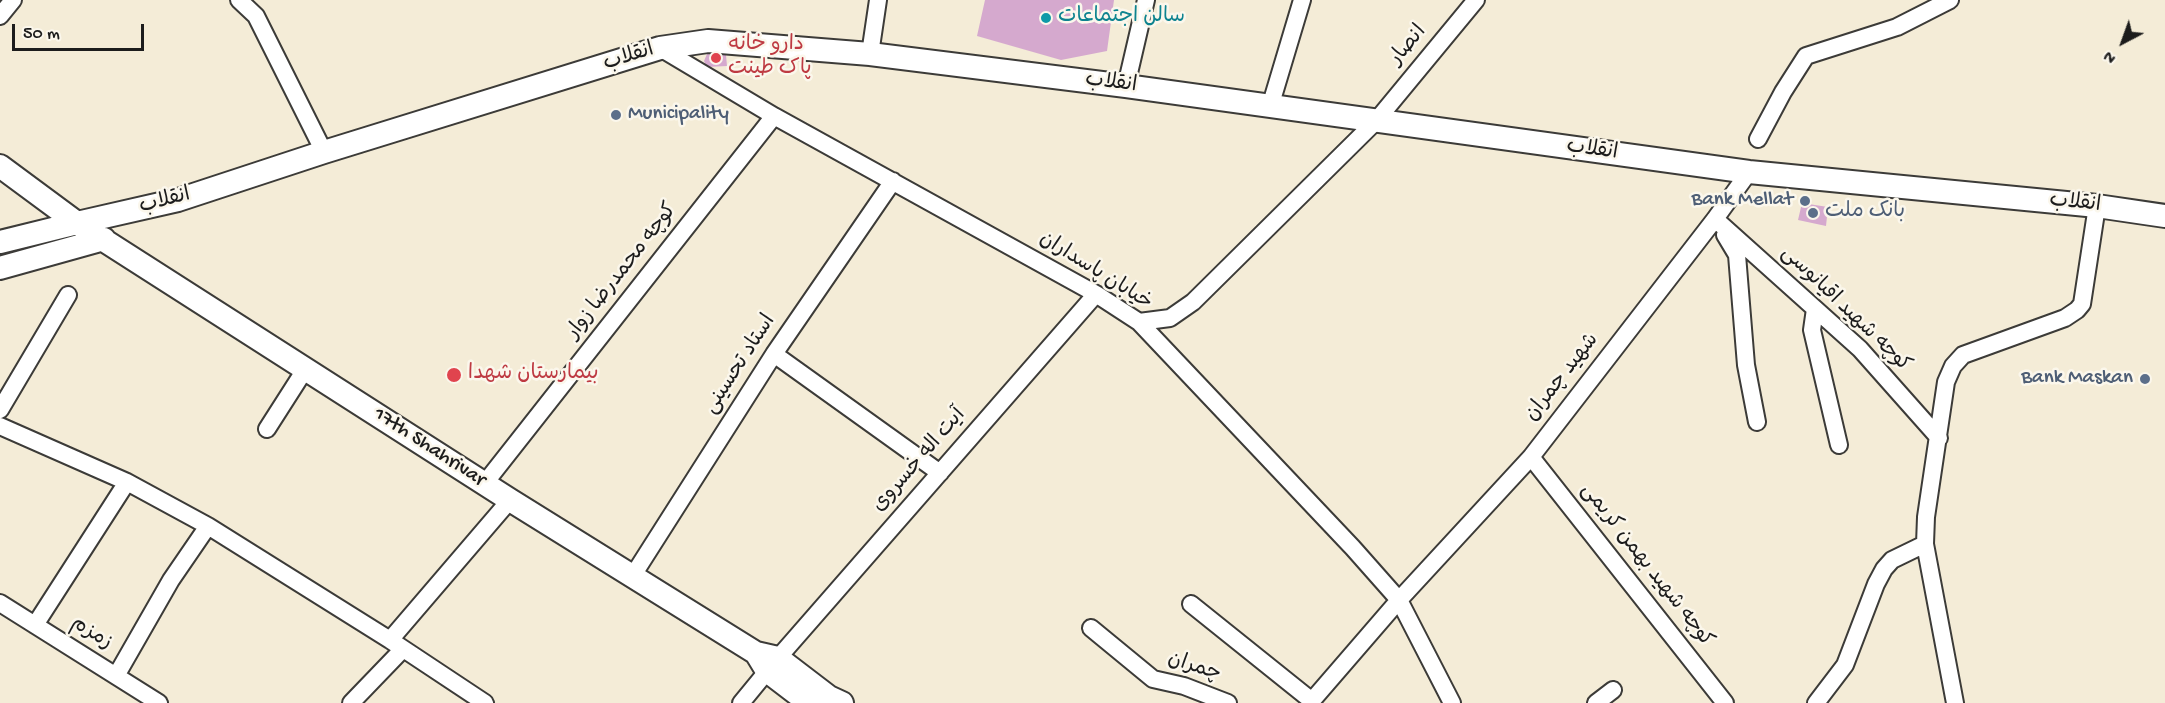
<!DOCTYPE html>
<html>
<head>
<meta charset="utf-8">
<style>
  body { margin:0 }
  #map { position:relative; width:2165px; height:703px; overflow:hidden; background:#f4ecd7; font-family:"Gochi Hand",sans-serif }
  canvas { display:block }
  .north { position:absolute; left:2093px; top:12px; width:60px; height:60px; -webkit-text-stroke:4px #fbf7ec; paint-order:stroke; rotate:221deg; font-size:16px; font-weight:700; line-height:24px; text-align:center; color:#1c1c1c }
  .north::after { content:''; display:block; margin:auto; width:21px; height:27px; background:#1c1c1c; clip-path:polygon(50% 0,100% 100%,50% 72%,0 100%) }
  .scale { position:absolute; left:12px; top:24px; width:132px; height:27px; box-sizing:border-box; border:3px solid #1c1c1c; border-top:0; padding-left:8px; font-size:18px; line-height:21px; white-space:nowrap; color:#1c1c1c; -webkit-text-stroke:4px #fbf7ec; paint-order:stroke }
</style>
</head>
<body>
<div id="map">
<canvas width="2165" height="703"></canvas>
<div class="north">N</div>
<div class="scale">50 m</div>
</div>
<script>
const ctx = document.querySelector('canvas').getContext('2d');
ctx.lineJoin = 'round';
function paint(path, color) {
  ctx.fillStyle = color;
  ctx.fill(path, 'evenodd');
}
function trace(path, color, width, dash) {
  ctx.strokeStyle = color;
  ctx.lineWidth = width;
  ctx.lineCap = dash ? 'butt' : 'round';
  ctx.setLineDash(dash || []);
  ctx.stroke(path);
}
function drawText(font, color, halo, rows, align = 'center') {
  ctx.font = font + ' "Gochi Hand","Playpen Sans Arabic",sans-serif';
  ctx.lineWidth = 5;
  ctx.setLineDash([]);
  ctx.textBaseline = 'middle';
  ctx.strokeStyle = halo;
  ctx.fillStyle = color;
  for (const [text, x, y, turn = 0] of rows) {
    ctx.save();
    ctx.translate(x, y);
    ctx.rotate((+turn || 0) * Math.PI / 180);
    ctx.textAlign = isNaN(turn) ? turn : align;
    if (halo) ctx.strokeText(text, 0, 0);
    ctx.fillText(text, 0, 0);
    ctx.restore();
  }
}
paint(new Path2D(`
  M985,0H1114L1107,51L1061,60L977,36Z
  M707,54L726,55L727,66L707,67L704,61Z
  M1802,203L1828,207L1826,226L1798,220Z`), '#d5a9ce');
const minor = new Path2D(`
  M239,0L256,16L324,152
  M0,16L13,0
  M660,48L774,116L1096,294L1139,322L1353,548L1399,600L1452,703
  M870,54L878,0
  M1126,86L1146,0
  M1270,107L1302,0
  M1758,139L1783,92L1806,56L1897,27L1950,0
  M1715,219L1860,349L1939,438
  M1725,235L1737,255L1746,365L1757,422
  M1815,309L1812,330L1839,445
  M1139,322L1170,318L1193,302L1376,121L1476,0
  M774,354L940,473
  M0,410L68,295
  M0,426L127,482L208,526L390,640L485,703
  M267,429L306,368
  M1531,457L1725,703
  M485,483L774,116
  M632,577L774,354L893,181
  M0,603L159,703
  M1191,604L1312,701
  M35,625L127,482
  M1091,628L1153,679L1184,686L1228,703
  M390,640L510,500
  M116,676L171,580L208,526
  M351,703L403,649
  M741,703L778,658L1096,294
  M1310,703L1399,600L1531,457L1715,219L1749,172
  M1596,703L1613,690
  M1816,703L1845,665L1876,584L1884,569L1892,560L1925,544
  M1955,703L1925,544L1926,517L1946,382L1953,366L1963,355L2065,318L2077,310L2082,304L2097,206`);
const secondary = new Path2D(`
  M0,166L77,223L510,500L756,653L778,658L829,697L842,703
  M0,242L77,223L178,200L324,152L660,48L708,41L870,54L1126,86L1749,172L2097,206L2165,216
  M0,268L104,239
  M756,653L767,671L809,703`);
trace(minor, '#3c3b38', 20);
trace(secondary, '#3c3b38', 26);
trace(minor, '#fff', 16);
trace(secondary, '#fff', 22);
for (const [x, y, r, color] of [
  [1046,18,6,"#0f9aa8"],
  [716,58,6,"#e0444e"],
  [616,115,6,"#5c6f8a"],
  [1805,201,6,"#5c6f8a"],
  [1813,213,6,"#5c6f8a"],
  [454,375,8,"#e0444e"],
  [2145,379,6,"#5c6f8a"]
]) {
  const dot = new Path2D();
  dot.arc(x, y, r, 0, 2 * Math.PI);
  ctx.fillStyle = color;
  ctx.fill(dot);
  trace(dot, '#fbf7ec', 2);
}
drawText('21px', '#0d838f', '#fbf7ec', [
  ["سالن اجتماعات",1058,18]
], 'left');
drawText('21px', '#be3a42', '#fbf7ec', [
  ["دارو خانه",728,46],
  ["پاک طینت",728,70],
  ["بیمارستان شهدا",468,375]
], 'left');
drawText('21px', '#1c1c1c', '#fbf7ec', [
  ["انصار",1409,46,-50],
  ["انقلاب",629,58,-17],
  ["انقلاب",1111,84,7],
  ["انقلاب",1592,151,8],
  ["انقلاب",165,202,-14],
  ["انقلاب",2075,204,6],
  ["کوچه محمدرضا زوار",623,272,-52],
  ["خیابان پاسداران",1095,272,32],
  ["کوچه شهید اقیانوسی",1845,310,44],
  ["استاد تحسینی",741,365,-57],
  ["شهید چمران",1563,378,-52],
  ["17th Shahrivar",429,448,33],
  ["آیت اله خسروی",920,461,-49],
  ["کوچه شهید بهمن کریمی",1646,566,52],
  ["زمزم",91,634,32],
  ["چمران",1194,668,18]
]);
drawText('21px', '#4e5e75', '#fbf7ec', [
  ["Municipality",628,115],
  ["Bank Mellat",1793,201,"right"],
  ["بانک ملت",1825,213],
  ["Bank Maskan",2133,379,"right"]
], 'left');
</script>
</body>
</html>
